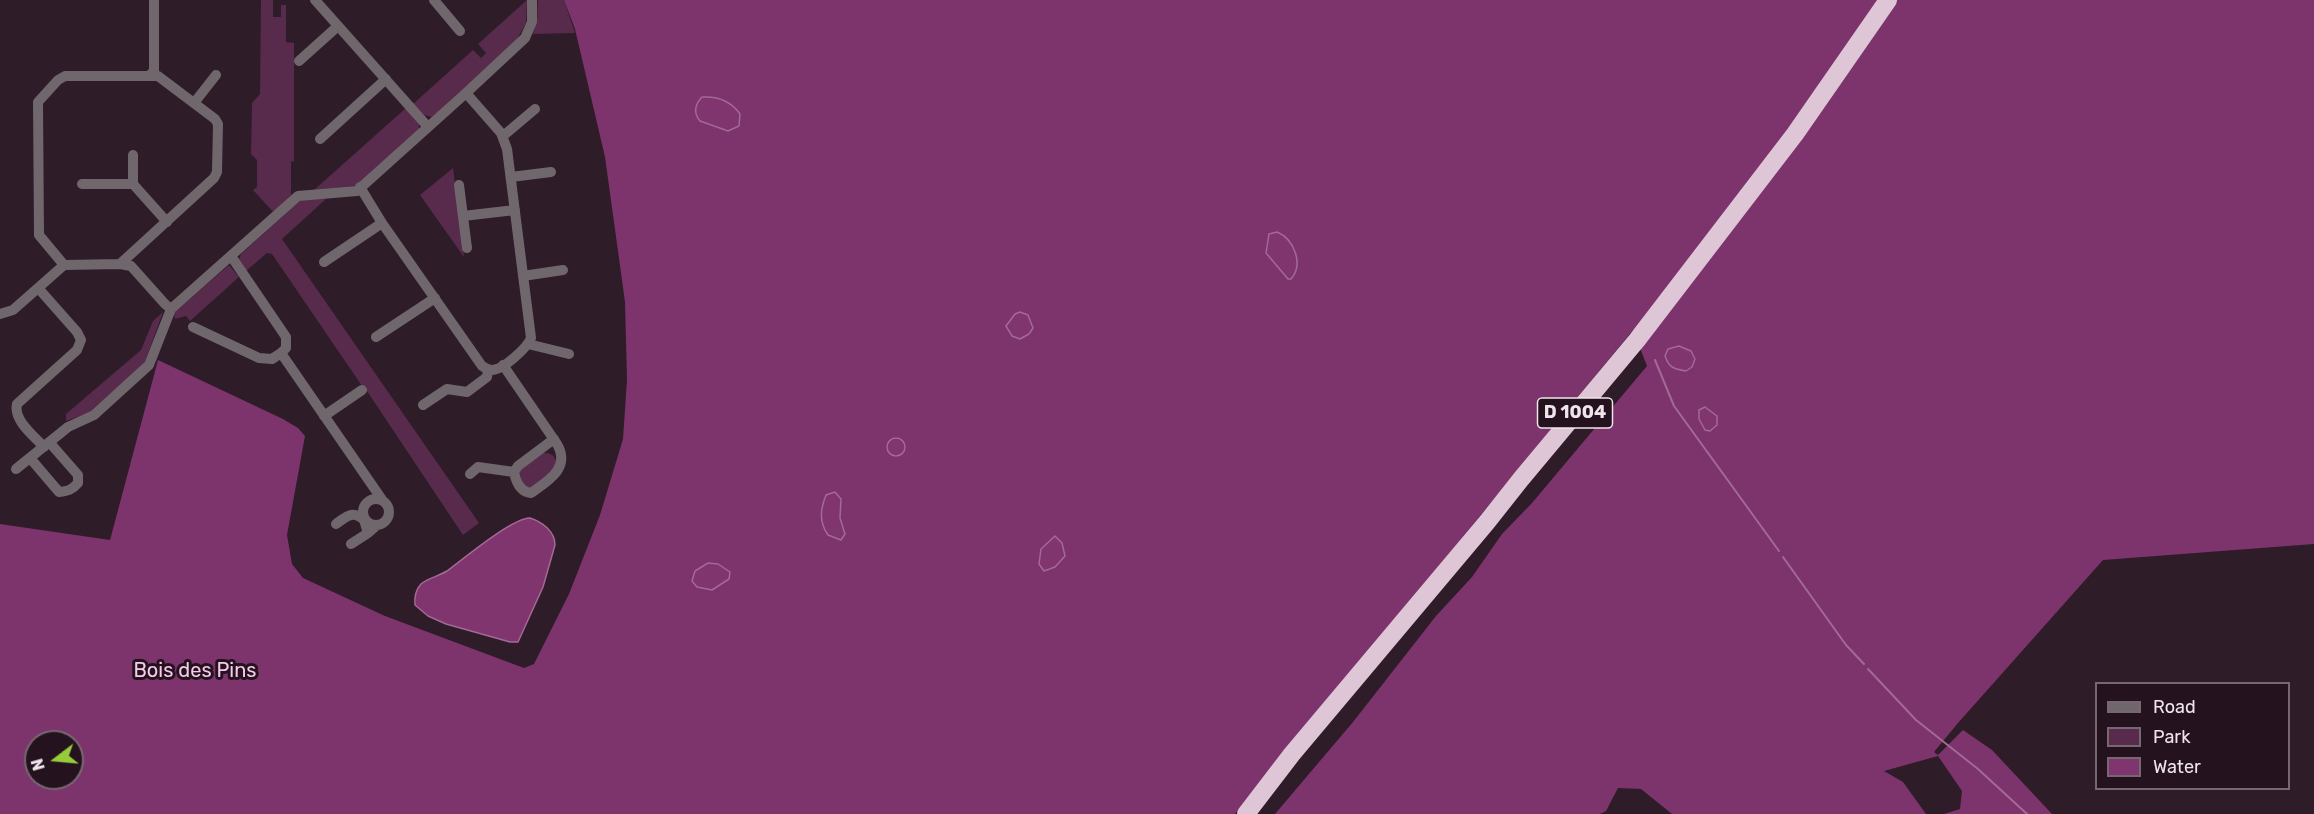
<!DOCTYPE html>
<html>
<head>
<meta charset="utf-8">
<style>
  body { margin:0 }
  #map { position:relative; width:2314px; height:814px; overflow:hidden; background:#2e1c29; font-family:Rubik,sans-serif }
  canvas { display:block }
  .legend { position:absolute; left:2095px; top:682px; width:195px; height:108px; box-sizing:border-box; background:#24131f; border:2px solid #766771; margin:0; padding:8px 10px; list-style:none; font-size:18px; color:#f0e4ec }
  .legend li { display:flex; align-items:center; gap:12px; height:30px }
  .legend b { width:30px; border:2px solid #766771 }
  .north { position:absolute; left:24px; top:730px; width:60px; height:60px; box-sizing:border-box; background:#24131f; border:2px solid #766771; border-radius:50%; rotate:254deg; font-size:16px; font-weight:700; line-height:24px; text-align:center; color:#f0e4ec }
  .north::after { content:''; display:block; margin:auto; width:21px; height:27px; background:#96cc39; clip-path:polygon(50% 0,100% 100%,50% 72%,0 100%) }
</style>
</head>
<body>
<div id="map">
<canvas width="2314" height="814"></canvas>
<ul class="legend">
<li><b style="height:8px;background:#70676d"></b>Road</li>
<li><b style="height:16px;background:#582a4c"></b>Park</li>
<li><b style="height:16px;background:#80356e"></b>Water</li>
</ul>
<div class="north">N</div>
</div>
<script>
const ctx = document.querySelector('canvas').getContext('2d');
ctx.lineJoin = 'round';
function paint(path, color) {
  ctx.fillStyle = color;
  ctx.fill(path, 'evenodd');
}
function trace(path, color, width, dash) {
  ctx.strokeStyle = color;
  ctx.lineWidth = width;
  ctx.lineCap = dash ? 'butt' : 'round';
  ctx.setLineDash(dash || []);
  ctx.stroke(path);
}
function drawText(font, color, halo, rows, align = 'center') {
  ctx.font = font + ' Rubik,sans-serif';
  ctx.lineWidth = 6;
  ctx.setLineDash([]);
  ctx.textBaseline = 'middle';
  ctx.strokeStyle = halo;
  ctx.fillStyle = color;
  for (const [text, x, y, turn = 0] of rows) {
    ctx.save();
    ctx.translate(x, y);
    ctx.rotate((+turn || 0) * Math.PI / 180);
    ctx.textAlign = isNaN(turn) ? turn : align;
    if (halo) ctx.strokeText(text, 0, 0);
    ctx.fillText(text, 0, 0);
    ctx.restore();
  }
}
paint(new Path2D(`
  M261,0H273V17H281V5H286V42L294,43V161L291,162V195L276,215L253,190L257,187V160L251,154L252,103L260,94Z
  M527,0L526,23L516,41L432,117L424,115L413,104L473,50L481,58L486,53L478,44Z
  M538,0H564L575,33L533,34L537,22Z
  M406,108L419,124V129L356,186L314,190Z
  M453,168L464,257L420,195Z
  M327,198L282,239L479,523L463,535L363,385L362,386L272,254L267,253L246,271L239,259L241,254L301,200Z
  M229,265L239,277L190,321L186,316L175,319L174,313Z
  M163,312L145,362L139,369L88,413L66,421V414L141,350L153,321Z
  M543,453C554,452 557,459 557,469L531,489L523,485L519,472L520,469Z`), '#582a4c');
paint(new Path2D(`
  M564,0H2314V544L2103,560L1958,723L1934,752L1938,755L1963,730L1992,750L2052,814H1944L1960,809L1962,791L1938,756L1884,771L1903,782L1926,814H1672L1641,789L1618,788L1606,811L1600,814H1275L1353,722L1436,616L1472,577L1502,534L1532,503L1647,366L1633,330L1235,814H0V524L110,540L158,360L283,419L298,428L305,436L287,535L292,564L303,578L385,616L524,668L534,664L569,594L600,515L623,439L627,380L625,302L605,157L575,29ZM36,742H72V778H36Z`), '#7d336c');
const water = new Path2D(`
  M702,97C718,96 731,101 740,114L739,126L728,131L700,121C693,113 695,104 702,97Z
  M1277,232C1294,239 1304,264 1291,279H1288L1266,253L1269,234Z
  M1020,312L1028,315L1033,328L1029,334L1020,339L1012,336L1006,326L1015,314Z
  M1679,346L1691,351L1695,359L1692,367L1686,371C1674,369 1669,368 1665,356L1668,349Z
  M1705,407L1717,416V425L1710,431L1705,430L1699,419V410Z
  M887 447a9 9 0 1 1 18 0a9 9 0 1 1-18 0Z
  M835,492L841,499L840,518L845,534L841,540L828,535C819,522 820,510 826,495Z
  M530,518C542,522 555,531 555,545L543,587L518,642H510L446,624L428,616L415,605C414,598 416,589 421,584C428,578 439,576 447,571C463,559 512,518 530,518Z
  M1055,536L1062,543L1065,556L1055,567L1044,571L1039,564L1041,549Z
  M708,563L718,564L730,572L729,579L712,590L697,587L692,581L695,571Z`);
paint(water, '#80356e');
trace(water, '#a26a94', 1.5);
trace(new Path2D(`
  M1655,360L1674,406L1779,551
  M1783,557L1846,645L1864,664
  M1868,669L1916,720L1978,769L2027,814`), '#a26a94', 2);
trace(new Path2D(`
  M315,0L428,127
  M434,0L460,31
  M299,61L338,26
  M149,76L154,71V0
  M194,103L216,75
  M503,136L535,109
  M320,139L386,79
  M133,155V184L167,222
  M511,177L551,172
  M82,184H133
  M459,185L467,248
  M360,187L382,223L482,366C486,368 487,370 492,370C503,370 527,348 531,338L507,149L501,133L466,93
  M463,216L515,210
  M231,256L286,337V348L281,353L383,501
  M324,262L382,223
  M120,264L214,178L217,172L218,124L215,119L158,76H65L58,80L38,102L39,235L64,265L120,264L131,266L165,304L171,309
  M523,276L563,270
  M39,289L77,332L81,340L77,350L17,404C13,420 34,436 44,447
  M0,314L13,310L64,265
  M193,327L259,358L272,359L281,353
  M376,337L435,298
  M528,344L569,354
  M503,365L557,444C571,468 548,481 531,493C520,492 516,482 514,472L518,466L554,439
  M423,405L447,389L467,392L487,377L488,369
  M324,416L362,390
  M30,458L59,492C68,491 72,490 78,483V475L50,443
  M16,469L68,427L94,415L149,365L171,309L298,196L357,191L466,93L525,38L532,22V0
  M470,474L478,467L514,472
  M363 512a13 13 0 1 1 26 0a13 13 0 1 1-26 0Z
  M336,524C347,516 353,510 364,520L368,533L376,526
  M351,544L368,533`), '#70676d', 10);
trace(new Path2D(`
  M1246,814L1292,754L1487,522L1521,479L1637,340L1795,134L1888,0`), '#dec6d6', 18);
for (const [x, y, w] of [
  [1575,413,75]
]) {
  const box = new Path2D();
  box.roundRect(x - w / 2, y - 15, w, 30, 4.5);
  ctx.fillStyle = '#24131f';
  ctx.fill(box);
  trace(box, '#f0e4ec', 1.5);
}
drawText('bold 18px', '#f0e4ec', null, [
  ["D 1004",1575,413]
]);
drawText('20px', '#f6cae8', '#24131f', [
  ["Bois des Pins",195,671]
]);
</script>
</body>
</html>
